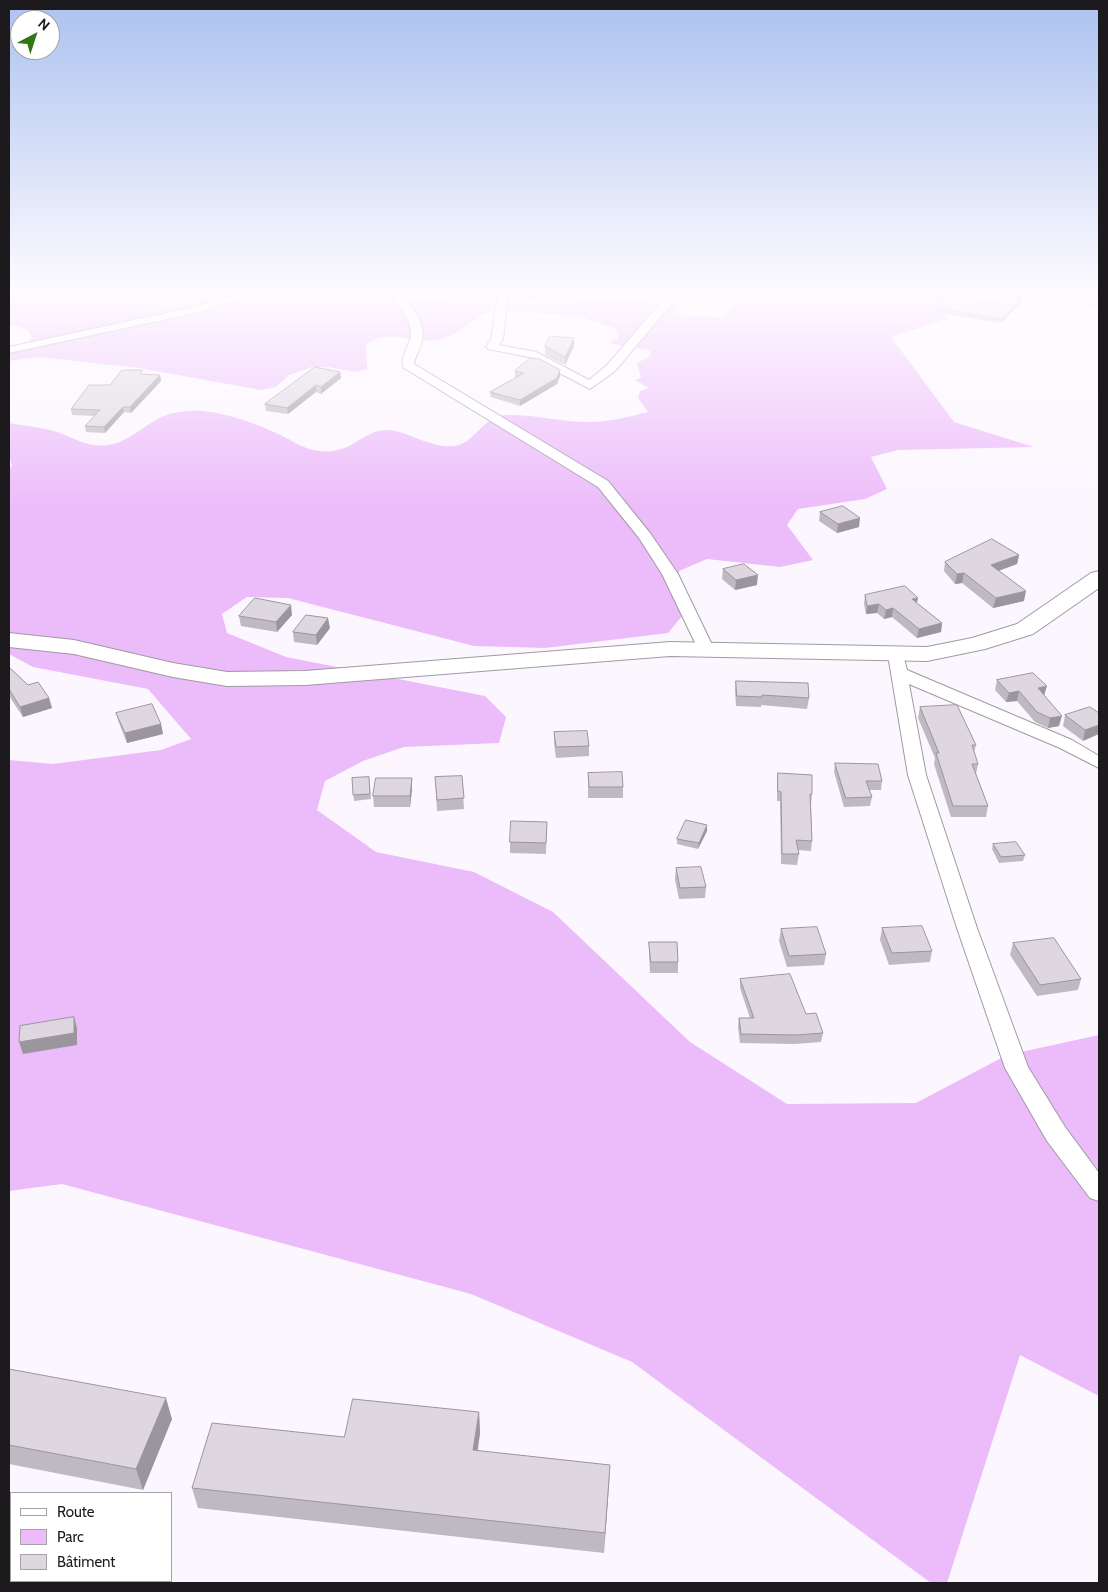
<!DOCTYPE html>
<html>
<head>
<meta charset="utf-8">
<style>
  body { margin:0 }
  #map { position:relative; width:1108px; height:1592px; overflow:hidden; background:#fcf7fe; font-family:Cabin,sans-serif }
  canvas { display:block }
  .frame { position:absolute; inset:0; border:10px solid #1d1a1d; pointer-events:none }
  .legend { position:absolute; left:10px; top:1492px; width:162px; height:90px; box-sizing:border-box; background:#fff; border:1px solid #a5a3a5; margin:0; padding:6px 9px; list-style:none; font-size:15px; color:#1d1a1d }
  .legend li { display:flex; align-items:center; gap:10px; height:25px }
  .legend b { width:25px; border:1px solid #a5a3a5 }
  .north { position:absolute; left:10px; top:10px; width:50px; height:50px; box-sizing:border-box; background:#fff; border:1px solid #a5a3a5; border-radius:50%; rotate:40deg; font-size:14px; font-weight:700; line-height:20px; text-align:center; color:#1d1a1d }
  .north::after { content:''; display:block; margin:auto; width:18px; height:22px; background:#337514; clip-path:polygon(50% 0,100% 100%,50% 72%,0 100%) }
</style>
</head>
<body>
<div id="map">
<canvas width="1108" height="1592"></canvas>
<div class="frame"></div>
<ul class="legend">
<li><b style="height:6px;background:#fff"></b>Route</li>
<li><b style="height:14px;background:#ecbbfa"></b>Parc</li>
<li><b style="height:14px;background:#ded7e0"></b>Bâtiment</li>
</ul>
<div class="north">N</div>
</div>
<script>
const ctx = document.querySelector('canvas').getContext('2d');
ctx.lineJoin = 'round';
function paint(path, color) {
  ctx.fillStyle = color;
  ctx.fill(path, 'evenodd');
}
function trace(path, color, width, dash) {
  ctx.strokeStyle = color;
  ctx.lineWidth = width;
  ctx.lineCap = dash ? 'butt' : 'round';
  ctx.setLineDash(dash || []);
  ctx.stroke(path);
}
paint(new Path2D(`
  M9,290H405C416,314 609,301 641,297C652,296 663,293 675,290H1099V311L1073,300L992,295L967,300L945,311L946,316L949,318L891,337L954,422L1034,447L898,450L871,457L887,489L865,499L798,509L787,525L813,560L780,567L707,559L679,571L683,615L668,633L545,648L474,646L288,598L247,597L222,614L227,633L286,657L485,696L506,717L499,743L404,747L363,761L325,781L317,810L376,852L474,872L553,912L690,1042L787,1104L916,1103L1007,1055L1099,1035V1396L1020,1355L947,1583H931L632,1362L471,1294L62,1184L9,1191V760L53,764L161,750L191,739L148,689L33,667L9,654V469L12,466L9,456V423C24,426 42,427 57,432C74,438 89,448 108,445C130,442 144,424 164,416C173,412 192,410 202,411C227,413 251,422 274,432C289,438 301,449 319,451C352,455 361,431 386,430C406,429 435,452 459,445C476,440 484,416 506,415C533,414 561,422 589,422C609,422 628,417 648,412L638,398L640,391L649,388L635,380L641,378L637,363L649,357L651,351L608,343L618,338L616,329L582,317L496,309C473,315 462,336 438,340C416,344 382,327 366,346L367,369L355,372L329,367H312L289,375L276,387L261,390L139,368L39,357L9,361V352L27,343L32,337L27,330L9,324ZM706,296L734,305L723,317L678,314L676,302Z`), '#ecbbfa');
const street = new Path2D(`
  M252,290H267L200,312L9,353V347L198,306Z
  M386,290H397C409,304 426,321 422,341C421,349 415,355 414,364L608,481L650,533L678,574L715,651L713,654H701L699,651L662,574L639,538L598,487L404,368C398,357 413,343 411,330C409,313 394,303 386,290Z
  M499,290H509L503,339L499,345L536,352L589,380L607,365L664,299L665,290H675L673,302L615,371L590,389L529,357L488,349L486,347L491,339Z
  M896,650L902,651L907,670L1072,740L1099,756V768L1060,748L909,684L926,775L977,928L1028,1067L1065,1127L1099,1173V1201L1090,1198L1047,1141L1005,1068L957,928L908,775L888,655L890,651Z`);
const secondary = new Path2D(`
  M1099,571V588L1033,634L985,649L927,661L670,656L305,685L227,686L173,677L74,654L9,647V633L74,640L173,663L227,672L305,671L670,642L927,647L972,638L1017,624L1091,573Z`);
trace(street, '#a09aa2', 2);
trace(secondary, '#a09aa2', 2);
paint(street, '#fff');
paint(secondary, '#fff');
paint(new Path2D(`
  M428,290H482V293H430Z
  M521,290H615V291L537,292L535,299H522Z
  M943,295L994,304L1021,302L1001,323L940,313Z
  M545,346H574L565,365L545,355Z
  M515,371L560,376L557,384L520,406L491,397L490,392L517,377H515Z
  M340,372L341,378L321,394L316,392L288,414L266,411L265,404Z
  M143,375H160L161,381L131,413L124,412L105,433L86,432L85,426L95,416L72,415L71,409L110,385Z
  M820,512L859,527L837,533L819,521Z
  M1019,555L1017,564L999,571L1024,601L993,608L962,583L955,584L944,571L945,562Z
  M723,569L757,585L735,590L722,579Z
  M865,595L917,603L942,623L941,632L917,638L892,617L884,619L877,613L866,614L864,604Z
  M292,615L277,632L241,626L239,616Z
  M330,628L317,645L294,642L293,632Z
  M9,667L28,685L49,698L52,708L23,717L9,696Z
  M997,680L1044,696L1059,726L1048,728L1035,722L1017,701L1006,702L995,690Z
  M736,681L809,698L807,709L761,705V707L736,706L735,691Z
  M920,707L976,745L974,752L978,764L976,774L988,806L986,817H951L934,764L935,758L918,718Z
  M116,713L161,724L163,734L127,743L119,723Z
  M1099,713L1083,741L1063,726L1065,715Z
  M554,732L589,746V756L556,758L554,743Z
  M835,763L882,781L881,790H869L872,797L870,806L844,807L834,772Z
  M588,773L623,787V798H588Z
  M778,773L812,794L811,804L812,841L811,851L798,850L799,854L797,865L781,864L780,801H777V783Z
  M462,776L464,809L437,811L435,777Z
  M369,777L371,799L354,801L352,778Z
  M412,778V789L410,807H374L373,796Z
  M547,822L546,854L510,853V842Z
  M707,831L698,849L677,844V839Z
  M993,844L1025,855L1023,861L999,863L992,849Z
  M676,868L706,887L705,898L679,899L675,880Z
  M882,928L932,951L930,962L889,965L880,940Z
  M781,929L826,954L824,965L787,967L779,941Z
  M649,942L678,962V973H650L649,954Z
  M1013,943L1081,979L1078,990L1037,996L1010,955Z
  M740,979L806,1014L823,1033L821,1042L794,1044L740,1043L738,1027L739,1018H750L740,988Z
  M9,1369L172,1419L143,1490L9,1464Z
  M479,1412L480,1433L478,1451L610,1465L604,1553L198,1508L192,1488L344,1437Z`), '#bfb9c1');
paint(new Path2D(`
  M1022,298L1021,302L1001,323L1002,319Z
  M574,338V346L565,365V357Z
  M560,370V376L557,384L520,406V400Z
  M340,372L341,378L321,394V387Z
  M160,375L161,381L131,413L130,407Z
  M316,385V392L288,414L287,408Z
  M123,407L124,412L105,433L104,427Z
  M860,518L859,527L837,533L838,524Z
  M1019,555L1017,564L989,574L991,565Z
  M964,573L962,583L955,584L957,574Z
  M758,575L757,585L735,590L736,580Z
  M1026,591L1024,601L993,608L996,598Z
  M918,598L916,607L912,599Z
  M879,604L877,613L866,614L867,606Z
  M291,605L292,615L277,632L276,622Z
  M893,608L892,617L884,619L886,610Z
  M328,618L330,628L317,645L316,635Z
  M942,623L941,632L917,638L919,629Z
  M1047,686L1044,696L1038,688Z
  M1019,691L1017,701L1006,702L1009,693Z
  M49,698L52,708L23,717L20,707Z
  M1062,716L1059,726L1048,728L1050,718Z
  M161,724L163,734L127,743L125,733Z
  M1099,725V734L1083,741L1085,730Z
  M412,778V789L410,807V796Z
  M707,825V831L698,849L699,843Z
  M74,1017L77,1028V1045L23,1054L19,1042Z
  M166,1398L172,1419L143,1490L136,1469Z
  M479,1412L480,1433L474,1471L473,1450Z
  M610,1465L609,1485L604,1553L605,1533Z`), '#9b969d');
const building = new Path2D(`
  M521,290H536L535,294H522Z
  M1003,294L1022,298L1002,319L940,309L943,295L994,304Z
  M550,336L574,338L565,357L545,346Z
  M530,358L540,359L560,370L557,378L520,400L490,392L524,373L515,371Z
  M315,367L340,372L321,387L316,385L287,408L265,404Z
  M122,370H143L140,374L160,375L130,407H123L104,427L85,426L100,410L71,409L89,385H110Z
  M843,506L860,518L838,524L820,512Z
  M992,539L1019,555L991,565L1026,591L996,598L964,573L957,574L945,562Z
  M744,564L758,575L736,580L723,569Z
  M905,586L918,598L912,599L942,623L919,629L893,608L886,610L879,604L867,606L865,595Z
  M255,598L291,605L276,622L239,616Z
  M306,615L328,618L316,635L293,632Z
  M9,667L28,685L38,682L49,698L20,707L9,689Z
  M1033,673L1047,686L1038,688L1062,716L1050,718L1037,712L1019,691L1009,693L997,680Z
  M736,681L808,683L809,698L762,695V697L737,696Z
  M152,704L161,724L125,733L116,713Z
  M957,705L976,745H972L978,764H972L988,806H953L936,753H939L920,707Z
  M1090,707L1099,713V725L1085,730L1065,715Z
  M587,731L589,746L556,747L554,732Z
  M835,763L878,764L882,781H866L872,797L846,798Z
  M622,772L623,787H589L588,773Z
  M778,773L812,775V794H810L812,841L796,840L799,854H782L781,792L778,791Z
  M462,776L464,798L437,800L435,777Z
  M369,777L370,794L353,795L352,778Z
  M376,778H412L410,796H373Z
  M686,820L707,825L699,843L677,839Z
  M511,821L547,822L546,843L510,842Z
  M1016,842L1025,855L1001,857L993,844Z
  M701,867L706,887L680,888L676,868Z
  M922,926L932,951L892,953L882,928Z
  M817,927L826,954L789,956L781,929Z
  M1054,938L1081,979L1040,985L1013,943Z
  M649,942H677L678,962H651Z
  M790,974L806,1014L816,1013L823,1033L796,1035L741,1034L739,1018H754L740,979Z
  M74,1017V1033L19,1042L20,1026Z
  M9,1369L166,1398L136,1469L9,1445Z
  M353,1399L479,1412L473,1450L610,1465L605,1533L192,1488L212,1423L344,1437Z`);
paint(building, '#ded7e0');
trace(building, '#9b969d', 1);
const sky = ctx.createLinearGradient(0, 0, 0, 513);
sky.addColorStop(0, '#acc2f0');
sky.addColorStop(0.57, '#fefbff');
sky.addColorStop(1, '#fefbff00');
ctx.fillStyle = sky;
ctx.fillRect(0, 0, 1108, 513);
</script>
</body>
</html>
